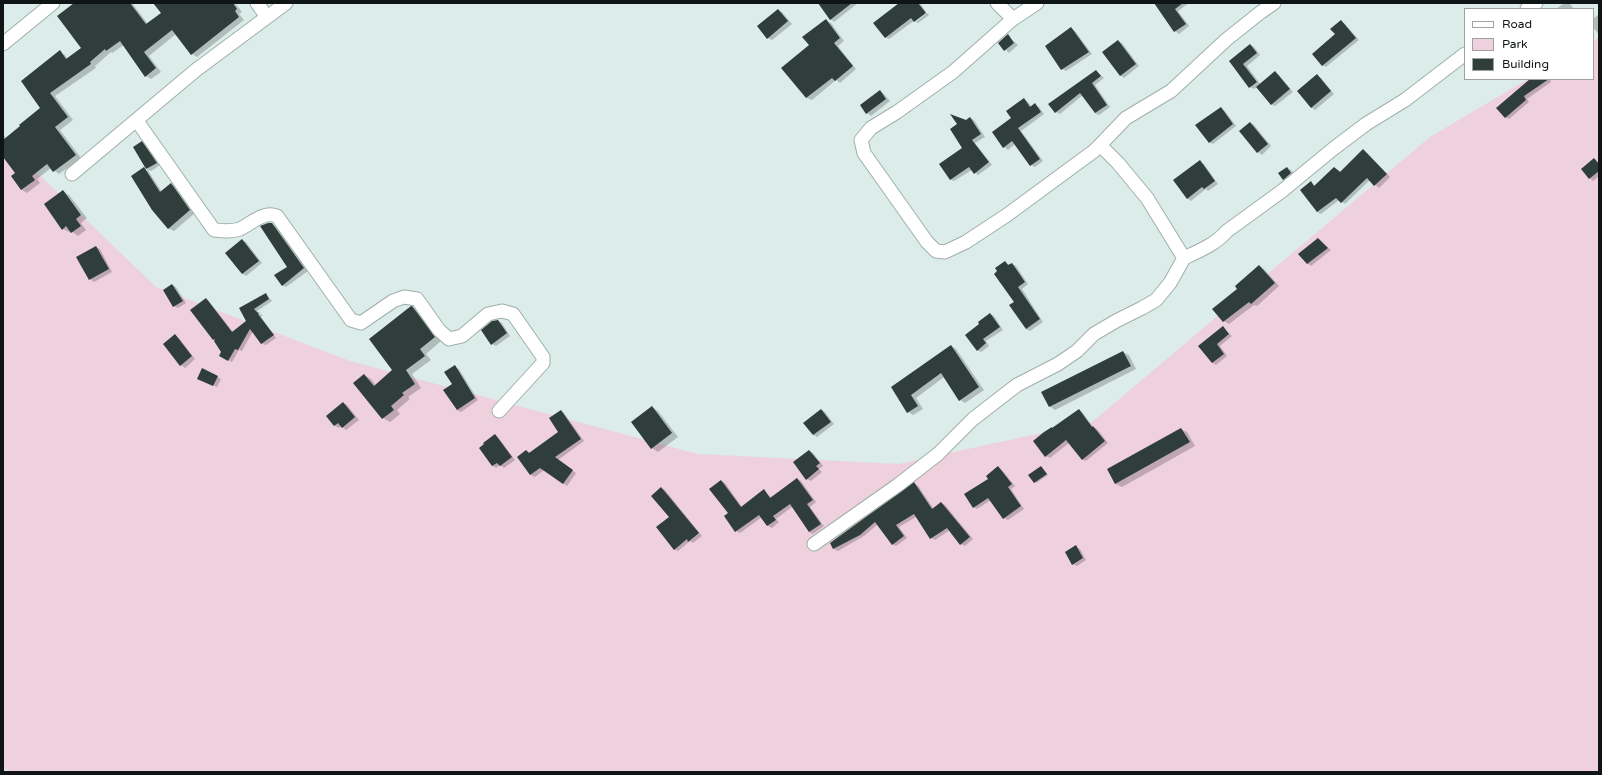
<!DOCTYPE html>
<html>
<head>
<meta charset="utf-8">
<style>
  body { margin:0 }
  #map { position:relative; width:1602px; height:775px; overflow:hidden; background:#dbece9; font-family:"Varela Round",sans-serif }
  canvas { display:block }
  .frame { position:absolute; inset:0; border:4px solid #0f1514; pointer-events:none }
  .legend { position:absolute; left:1464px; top:8px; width:130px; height:72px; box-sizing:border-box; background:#fff; border:1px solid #9fa1a1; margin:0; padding:5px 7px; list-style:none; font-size:12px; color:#0f1514 }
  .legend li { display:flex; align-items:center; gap:8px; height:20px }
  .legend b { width:20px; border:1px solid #9fa1a1 }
</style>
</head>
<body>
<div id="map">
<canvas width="1602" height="775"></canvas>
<div class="frame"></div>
<ul class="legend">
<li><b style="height:5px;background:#fff"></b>Road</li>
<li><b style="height:11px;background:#eed1dc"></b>Park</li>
<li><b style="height:11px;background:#2f3d3b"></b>Building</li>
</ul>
</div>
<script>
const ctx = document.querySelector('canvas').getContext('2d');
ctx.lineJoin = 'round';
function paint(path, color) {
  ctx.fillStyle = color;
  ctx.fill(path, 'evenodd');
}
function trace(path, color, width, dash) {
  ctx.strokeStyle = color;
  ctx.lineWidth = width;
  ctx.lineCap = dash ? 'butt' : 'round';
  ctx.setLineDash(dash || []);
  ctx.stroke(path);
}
paint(new Path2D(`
  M1599,37V772H11L3,768V140L156,287L350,361L698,454L899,464L1092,422L1430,137L1528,79H1593V41Z`), '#eed1dc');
paint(new Path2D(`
  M75,3H132L148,24L162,13L154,3H235L242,12L239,14L244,20L197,57L192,54L176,34L149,56L161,72L151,79L146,76L124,45L112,53L111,52L95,66L96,68L55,96L73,120L60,130L81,158L59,174L51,168L37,179L40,183L27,193L22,190L13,176L16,174L3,156V134L6,138L42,109L60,52L65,55L68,59L82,48Z
  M819,3H858L834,22L830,19Z
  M899,3H920L926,12L889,39L885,37Z
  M1155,3H1189L1178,11L1189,26L1179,34L1175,31Z
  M1564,3L1570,4L1574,9H1556Z
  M778,10L782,12L792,24L772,40L768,38Z
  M927,13L929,15L918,23L916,22Z
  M1599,14V35L1593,27V19Z
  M826,21L831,23L844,41L838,46L856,69L840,83L836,80L812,100L807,98L783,68L810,46Z
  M1342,22L1345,24L1359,40L1326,67L1322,65Z
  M1071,28L1075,31L1092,54L1066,71L1062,69Z
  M1008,36L1018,45L1009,53L999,43Z
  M1118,41L1122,43L1139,66L1124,78L1120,75Z
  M1250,45L1254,47L1260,55L1247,66L1261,85L1275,73L1279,75L1293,92L1275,106L1271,104L1257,87L1254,89L1250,87L1230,61Z
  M1096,71L1104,78L1095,85L1110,107L1099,115L1095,113L1083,95L1060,114L1056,112Z
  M1317,76L1321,78L1334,94L1315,110L1311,107Z
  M1532,79H1550L1551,82L1527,99L1529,102L1509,119L1505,117Z
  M880,91L884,94L890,101L871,116L867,113L861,106Z
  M1024,99L1028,102L1032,107L1035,105L1039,107L1044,114L1021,131L1043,161L1035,167L1031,165L1015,144L1008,150L1004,147L1013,118Z
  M1221,109L1225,111L1236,126L1213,144L1209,142Z
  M970,118L974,120L985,137L975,143L992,165L978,175L972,170L954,181L950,179L963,148L958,124Z
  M1250,123L1254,125L1271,146L1262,155L1258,152L1240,131Z
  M142,143L146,145L160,165L151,171L147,169L162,192L171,184L176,187L195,213L174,231L168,228L144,169L149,171L134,148Z
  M1364,151L1367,153L1390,177L1379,188L1370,180L1345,204L1339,200L1321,214L1317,212L1311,183L1316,186L1335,168L1341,172Z
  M1594,160L1599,163V176L1593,181L1590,178Z
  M1200,162L1204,164L1218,184L1208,191L1206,189L1191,201L1187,198Z
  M1287,168L1291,170L1295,175L1287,181L1284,179Z
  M63,191L69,195L87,218L81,223L86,230L78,236L71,231L69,232L63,229Z
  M272,224L276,227L308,271L286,287L282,285L288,267Z
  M1318,239L1331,250L1311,266L1307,263Z
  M242,240L246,242L262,263L246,276L243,274L226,253Z
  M96,247L100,249L112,272L94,282L90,279Z
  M1005,262L1009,265L1012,264L1016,266L1028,284L1022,289L1043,322L1030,331L1026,329L1015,302Z
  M1259,266L1264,269L1279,286L1257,306L1254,305L1229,324L1224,321L1239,289Z
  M172,285L176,287L186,303L178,308L174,306Z
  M266,294L272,301L257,311L259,314L263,315L261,317L276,338L266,345L262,344L253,331L242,351L239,350L232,362L220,355L222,352L214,339L206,299L209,301L233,332L248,322L240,308Z
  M412,307L419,311L441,341L426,354L431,360L412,374L421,388L408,397L410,399L397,410L400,414L390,422L383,418L364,375L371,379L376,385L394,370Z
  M990,314L994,316L1003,330L986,341L989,346L981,352L977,350L980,324Z
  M498,321L502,323L510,336L496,346L492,344Z
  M1223,328L1232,336L1220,346L1227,356L1216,365L1213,363L1200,346Z
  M175,335L179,338L195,359L185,368L181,365L164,344Z
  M951,346L956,349L984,390L965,403L960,400L944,377L916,398L923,409L913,415L908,412L892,387Z
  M1123,352L1129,355L1136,369L1055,410L1049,406Z
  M455,367L459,369L478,400L461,412L457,410L453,385Z
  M217,377L221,379L217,387L202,380Z
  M343,403L347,405L359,420L346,430L341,426L339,428L335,426L327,416Z
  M652,407L658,411L678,437L658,452L652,448L632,422Z
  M822,410L825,412L834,424L817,437L814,435L805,423Z
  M1079,410L1083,413L1093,427L1097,429L1108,443L1086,461L1082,459L1069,443L1050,458L1046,456Z
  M561,411L564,413L584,441L558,460L576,473L567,486L544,470L535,477L531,475L518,457L526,451L531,453L560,432Z
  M1181,429L1187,432L1195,446L1122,487L1116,484L1108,470Z
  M495,435L498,437L515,460L504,468L500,465L496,468L493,466L480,448Z
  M809,451L813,453L823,466L819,469L822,472L811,481L807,479Z
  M998,467L1002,470L1015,486L1011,489L1024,509L1008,520L1004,518L991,500L977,509L974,507L989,479Z
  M1041,467L1048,475L1036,483L1030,475Z
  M797,479L801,481L816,502L810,507L824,526L813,534L809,532L792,507L776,519L779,522L772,528L768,526L762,517L740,533L736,531L725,516L729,513L721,481L725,483L742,507L764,491L772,498Z
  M914,484L918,486L934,509L941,503L945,505L973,539L965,546L961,544L950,530L935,540L931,538L916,517L899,527L907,538L896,546L892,544L878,524L864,536L838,551L834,549L831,543Z
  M661,488L665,490L702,536L693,543L690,541L678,551L674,549L670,517Z
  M1076,547L1080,549L1086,560L1077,566L1073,564Z`), '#0003');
paint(new Path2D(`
  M74,3H130L146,24L161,13L153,3H233L237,9L235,11L239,17L191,55L172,30L144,52L156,68L145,77L120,41L106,51L105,49L90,62L91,64L50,93L68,117L55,127L76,155L53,172L47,164L32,176L35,180L21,190L11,176L15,173L3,157V140L20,126L19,125L40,108L21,81L60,50L66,59L81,48L57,16Z
  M818,3H852L830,20Z
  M899,3H918L926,13L914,22L911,18L885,38L873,23Z
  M1154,3H1183L1175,9L1186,24L1174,32Z
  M778,9L788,21L767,39L757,26Z
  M826,19L840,38L834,43L853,66L835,81L832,78L806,98L781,68L809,45L802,37Z
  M1341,20L1356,38L1322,66L1312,54L1335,34L1330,29Z
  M1071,27L1089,52L1061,70L1045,46Z
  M1008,34L1014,43L1004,51L998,43Z
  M1118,40L1136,64L1120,76L1102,52Z
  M1250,44L1257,53L1243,64L1257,82L1249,88L1229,61Z
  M1096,70L1101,76L1092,83L1107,105L1095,113L1080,93L1055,113L1048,104Z
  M1275,71L1290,89L1271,105L1256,87Z
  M1317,74L1331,91L1311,108L1297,91Z
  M1530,79H1549L1524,96L1526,100L1505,118L1496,108Z
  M880,90L886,99L866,114L860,105Z
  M1024,98L1030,107L1035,103L1041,112L1018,128L1040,159L1030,166L1012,141L1003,148L992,132L1011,118L1006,111Z
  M1221,107L1233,124L1209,143L1195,125Z
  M950,114L966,120L970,117L981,134L972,140L989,162L974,174L969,167L950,180L939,164L962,148L950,129L957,124Z
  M1250,122L1268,144L1257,153L1239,131Z
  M142,141L157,163L146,169L133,147Z
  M1363,149L1387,174L1374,186L1367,178L1341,203L1336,198L1317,212L1300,190L1311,181L1314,186L1334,167L1340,172Z
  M1594,158L1599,164V171L1589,179L1581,169Z
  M1200,160L1215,181L1204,189L1202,187L1187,199L1173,180Z
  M144,167L160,192L171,183L190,210L168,229L152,210L131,176Z
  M1287,167L1291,173L1283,180L1278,173Z
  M63,190L81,215L76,219L81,226L71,233L66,226L62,230L44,204Z
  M268,223H272L304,268L282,286L274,275L287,267L260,226Z
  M1318,238L1328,248L1307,264L1298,254Z
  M242,239L259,261L242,274L225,253Z
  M96,246L109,269L89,280L76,257Z
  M1005,261L1008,265L1012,263L1025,282L1018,287L1040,319L1026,329L1009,305L1014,302L994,274L997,271L995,268Z
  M1259,265L1275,283L1251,304L1249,302L1223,322L1212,309L1237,289L1235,286Z
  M172,284L183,301L173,307L163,290Z
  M266,293L269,299L254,309L258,313L260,312L258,314L274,335L261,344L250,329L238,350L235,349L228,361L219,356L221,352L214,341L215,339L213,340L190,310L206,298L232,332L246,321L239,308Z
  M411,306H412L435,337L420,349L425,356L406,370L415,384L402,393L404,395L391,406L394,410L382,419L353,383L364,374L374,386L392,370L369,339Z
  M990,313L1000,327L983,339L986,343L977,351L965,335L979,324L978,322Z
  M498,320L507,333L491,345L481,330L492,321Z
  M1223,326L1229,334L1217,344L1224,354L1212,363L1198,346Z
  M175,334L192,356L180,366L163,344Z
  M951,345L979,387L959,401L941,373L911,395L918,406L907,413L891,387Z
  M1123,351L1131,366L1049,407L1041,392Z
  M455,365L475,398L457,410L443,390L452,384L444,372Z
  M202,368L218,376L213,386L197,379Z
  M343,402L355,417L342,428L338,423L334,426L326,416Z
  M652,406L672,433L651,449L631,422Z
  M821,409L831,422L813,435L803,423Z
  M1079,409L1092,427L1093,426L1105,441L1082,460L1066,440L1045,457L1033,441L1044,432L1052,427V428Z
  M561,410L581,439L555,457L573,470L563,484L540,468L530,475L517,457L526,450L529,453L558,432L549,418Z
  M1181,428L1190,442L1115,484L1107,469Z
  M495,434L512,457L500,466L497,463L492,466L479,448L484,444L483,443Z
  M809,450L820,463L816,466L819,469L806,480L793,462Z
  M998,466L1012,484L1008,487L1021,506L1003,519L988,498L973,508L964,494L988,479L986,476Z
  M1041,466L1047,474L1034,483L1028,475Z
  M797,478L813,500L807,504L821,524L809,532L790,504L773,516L776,520L767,526L759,515L735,532L724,516L728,513L709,489L721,480L741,507L764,489L770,498Z
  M914,482L932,509L941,502L970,537L960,545L947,528L930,539L914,514L896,525L904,536L892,545L875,522L860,535L833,549L830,543Z
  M661,487L699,533L688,542L687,539L674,550L656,527L669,517L651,496Z
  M1076,545L1083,558L1072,565L1065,552Z`), '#2f3d3b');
const minor = new Path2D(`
  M257,3L267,17
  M997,3L1013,19
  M1037,3L1013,19L953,72L897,112L871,128L861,140L864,153L927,242L936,251L945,252L966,242L1007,215L1094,151L1100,145L1118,163L1147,198L1184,258C1199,251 1216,244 1227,231L1282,191L1333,149L1366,124L1405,100L1465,54
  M1527,9L1536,3
  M3,44L53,3
  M137,121L214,230C223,231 231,232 240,229C252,223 263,211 277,216L351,320L361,323L393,301L404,297L417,299L439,330L449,339L462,336L488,314L502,311L513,314L543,357V363L499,411
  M1100,145L1126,118L1171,91L1227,39L1261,12L1274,3
  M72,174L196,70L286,3
  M814,544L898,485L938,454L973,419L1017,385L1058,364L1077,351L1094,334L1116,321L1142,308L1156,300L1170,283L1184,258`);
trace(minor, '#9fafac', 15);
trace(minor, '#fff', 13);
</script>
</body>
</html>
